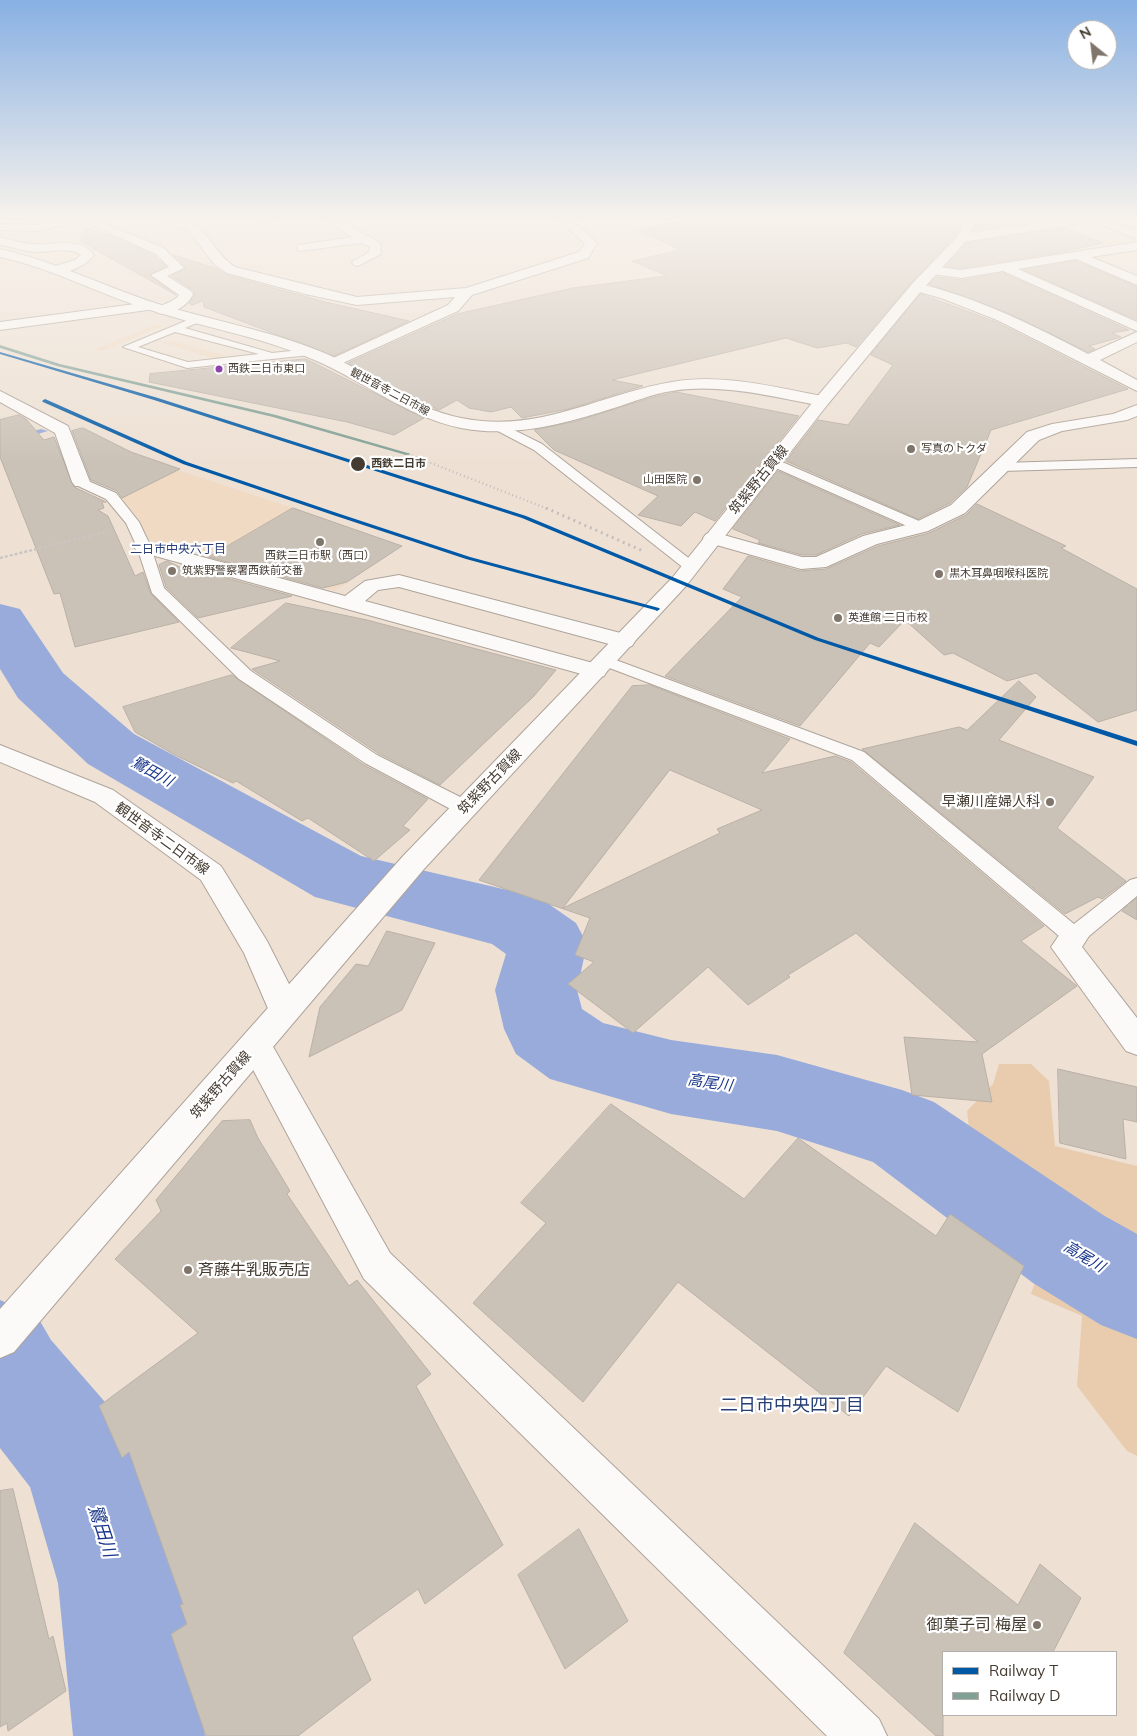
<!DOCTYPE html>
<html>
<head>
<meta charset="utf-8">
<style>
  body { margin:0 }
  #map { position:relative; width:1137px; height:1736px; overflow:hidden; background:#eee1d4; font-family:Mulish,sans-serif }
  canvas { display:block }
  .legend { position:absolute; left:942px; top:1651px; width:175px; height:65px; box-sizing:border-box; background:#fff; border:1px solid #b4b1ad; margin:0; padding:6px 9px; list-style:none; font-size:15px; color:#443b31 }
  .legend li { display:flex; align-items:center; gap:10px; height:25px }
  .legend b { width:25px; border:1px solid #b4b1ad }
  .north { position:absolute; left:1067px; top:20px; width:50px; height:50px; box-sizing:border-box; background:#fff; border:1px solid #b4b1ad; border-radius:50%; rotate:331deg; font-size:14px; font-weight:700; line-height:20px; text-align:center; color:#443b31 }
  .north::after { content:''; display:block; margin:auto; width:18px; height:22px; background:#80756a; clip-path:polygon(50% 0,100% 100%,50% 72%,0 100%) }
</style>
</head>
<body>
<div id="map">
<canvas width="1137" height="1736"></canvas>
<ul class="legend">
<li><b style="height:6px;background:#0059a6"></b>Railway T</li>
<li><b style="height:6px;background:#82a096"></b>Railway D</li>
</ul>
<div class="north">N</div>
</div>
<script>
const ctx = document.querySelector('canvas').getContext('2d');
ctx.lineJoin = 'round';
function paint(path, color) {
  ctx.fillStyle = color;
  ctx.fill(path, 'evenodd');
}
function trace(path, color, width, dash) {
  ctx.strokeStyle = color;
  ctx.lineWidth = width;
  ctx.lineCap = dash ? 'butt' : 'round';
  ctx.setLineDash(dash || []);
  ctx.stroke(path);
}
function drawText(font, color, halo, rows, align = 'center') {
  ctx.font = font + ' Mulish,"Noto Sans JP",sans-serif';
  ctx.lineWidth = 4.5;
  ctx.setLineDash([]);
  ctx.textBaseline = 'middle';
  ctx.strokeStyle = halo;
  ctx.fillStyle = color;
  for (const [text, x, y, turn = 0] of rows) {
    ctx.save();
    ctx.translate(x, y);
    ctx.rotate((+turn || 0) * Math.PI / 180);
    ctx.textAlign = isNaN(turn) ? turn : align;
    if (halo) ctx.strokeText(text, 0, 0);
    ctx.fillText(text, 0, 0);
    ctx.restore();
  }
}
paint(new Path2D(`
  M157,324L163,326L102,351L96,349Z
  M170,340L228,356L219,360L162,343Z
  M178,470L293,508L240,539L350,580L335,591L196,550L162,548L148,538L118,493L132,484L143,488Z`), '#f0dac4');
paint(new Path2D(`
  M999,1064H1031L1049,1081L1055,1146L1137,1166V1456L1127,1451L1077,1386L1082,1316L1031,1294L1038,1273L999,1240L966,1216L954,1191L995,1154L969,1129L967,1111L993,1084Z`), '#e9ccae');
paint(new Path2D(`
  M41,429L48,431L0,445V441Z`), '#98abdb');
paint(new Path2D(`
  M0,604L20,609L63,673L134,734L361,856L516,892L543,900L576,923L587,944L577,990L582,1009L603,1023L671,1040L777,1055L902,1090L934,1102L1103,1215L1137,1234V1339L1101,1325L1033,1283L873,1162L777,1131L671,1114L550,1079L516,1054L504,1029L495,990L506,954L492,944L315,897L88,764L18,698L0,669Z
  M0,1300L37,1316L51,1340L118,1417L180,1583L205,1736H73L58,1583L30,1487L0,1448Z`), '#98abdb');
const building = new Path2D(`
  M688,220H963L955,236L911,283L856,347L847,343L817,348L786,338L612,380L643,386L568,409L522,418L511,407L491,412L469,408L457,400L439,410L406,395L348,363L457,314L573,288L667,276L632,261L681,250L638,230Z
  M978,220H1041L973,230Z
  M85,228L110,235L155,256L166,266L149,275L176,295L80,241Z
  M1064,228L1103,243L1062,252L961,268L946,266L967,243Z
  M174,255L218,269L227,275L325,302L409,321L334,356L204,307L203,301L192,305L189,303L195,295L193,290L171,276L186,268Z
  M1076,261L1137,287V320L1024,270Z
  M1003,273L1129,330L1112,333L1121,337L1089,346L1095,349L1088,352L1006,312L929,284L937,277L961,280Z
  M921,294L996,322L1128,389L991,430L967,487L950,503L918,519L786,461L818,420L848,425L893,365L871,355Z
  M306,359L424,418L394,435L347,422L149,382L150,374Z
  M676,392L799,416L715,521L695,512L681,526L638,515L658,496L554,450L534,430L577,421L650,398Z
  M19,415L26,419L44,440L54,437L74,487L106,502H102L104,508L98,510L108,516L135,576L143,572L151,594L179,622L75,647L60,593L54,594L0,457V420Z
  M83,428L131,452L180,469L122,498L117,491L91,480L72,431Z
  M778,471L900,525L862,534L816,555H802L758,543L760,540L733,529Z
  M977,504L1066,546L1061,548L1137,589V710L1098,722L1036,673L1007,681L953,653L944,655L905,620L879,647L870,643L800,726L665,676L742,597L723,589L748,556L800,571L826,569L878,546L929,533L966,515Z
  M293,508L402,546L347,582L323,588L209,557Z
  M167,561L186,570L190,568L292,596L198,618L166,587L159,565Z
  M286,603L367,620L556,670L534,696L440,785L378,753L252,669L280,661L231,648Z
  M232,675L364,765L428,799L403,826L410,830L374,861L308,818L302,821L236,781L233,783L175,755L135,732L123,707Z
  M1019,681L1036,697L999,740L1094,777L1057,828L1126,881L1102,899L1098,897L1065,914L862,749L959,727L967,730Z
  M650,685L790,739L762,773L835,756L851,762L1044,926L1021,941L1077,986L982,1054L992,1102L912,1095L904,1037L978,1042L856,933L788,975L790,977L748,1005L708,967L633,1033L568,984L594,962L575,955L590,918L479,880L632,686ZM670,770L762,810L717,829L720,833L563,908Z
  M1137,898V920L1122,911Z
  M387,931L435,943L402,1010L309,1057L320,1007L356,964L368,966Z
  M1058,1069L1137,1087V1122L1123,1119L1126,1159L1060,1143Z
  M611,1104L744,1199L798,1138L936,1236L950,1214L1024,1266L958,1412L886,1366L849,1416L678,1282L583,1402L473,1303L546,1223L521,1203Z
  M250,1120L258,1138L290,1191L287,1194L349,1286L357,1280L431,1374L416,1386L503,1545L425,1604L418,1589L352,1637L371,1680L298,1736H206L171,1634L187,1624L180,1605L183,1604L129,1452L122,1458L99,1406L198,1333L115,1259L161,1211L156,1200L222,1121Z
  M13,1489L49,1639L53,1636L66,1691L8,1731L7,1723L0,1727V1491Z
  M915,1523L1018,1605L1040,1564L1081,1598L1053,1652H943V1736H936L844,1653Z
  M579,1529L628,1621L565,1669L518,1575Z`);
paint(building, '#cbc2b7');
trace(building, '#bab0a6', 1);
const lane = new Path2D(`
  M195,317L199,318V322L185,328L272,353L310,349L315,352L310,355L187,368L123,347ZM175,332L259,354L188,362L138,347Z
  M498,422L542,444L695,563L697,566L695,569H685L534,450L494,429L492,426L494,423Z
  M773,458L926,524L928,527L921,531L916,530L769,465L767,462Z
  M1137,459V467L1002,471L996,467L1002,463Z
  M81,478L116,493L139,522L151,547L164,588L251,671L377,755L472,803L474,808L472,813L465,814L458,813L365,763L239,679L152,593L137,547L126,523L106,499L76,485L74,482L76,479Z
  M605,656L864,752L1074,924L1130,880L1137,878V896L1082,942L1074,944L1066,942L852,760L599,664L597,661L599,658Z`);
const street = new Path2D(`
  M59,220H85L38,231L0,230V224L38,225Z
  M160,220C171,220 188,219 198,227C212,239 217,255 235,267L357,297L466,288L579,252L585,244L560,220H572L597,243L588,258L472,295L458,311L334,367L329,366L327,363L329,360L448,305L455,297L357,305L305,294L227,273L214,264L189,231Z
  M274,220L267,224L261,221L262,220Z
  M326,220H340L380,243L381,254L358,266L354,265L352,262L369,252L370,247L362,243L299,251L297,248L299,245L352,237Z
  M1057,220H1088L1083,223L962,242L956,238L962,234Z
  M1090,220H1107L1137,231V239Z
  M98,221L164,248L184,268L167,276L191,291L193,294C188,306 171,316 158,313L156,310C162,303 173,303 179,295L151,275L169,267L156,254L94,226L92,224Z
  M0,237C12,240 23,244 35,244C55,246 80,236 94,255C86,265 68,275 55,272L53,269L55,266L75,260L81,255C68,246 50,253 35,252C23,251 12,247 0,245Z
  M1137,242V250L1091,257L1137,276V285L1076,259L1018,269L1137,322V331L1003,271L961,278L932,274L926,270L932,266L961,270Z
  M917,283C978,298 1033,325 1088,354L1137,332V342L1100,360L1137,380V391L997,320L941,298L912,290L910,287L912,284Z
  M150,302L155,303L157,306L155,309L0,330V322Z
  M0,391L68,426L90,482L87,486H75L72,482L55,433L0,402Z
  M1137,405V416L1127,420L1062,431L1039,440L965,513L928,531L877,544L826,567L801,569L706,542L703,538L706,534L713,532L802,557H816L863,536L914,523L951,505L1027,432L1052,424L1113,414Z
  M144,541L345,596L365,581L399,575L632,636L635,641L632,646L624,648L399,587L378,590L365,601L604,666L607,671L604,676L596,678L137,551L134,547L137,543Z
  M1074,925L1084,928L1089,936L1082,947L1137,1018V1055L1126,1051L1051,947L1064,928Z
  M256,1032L267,1036L390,1253L879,1719L887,1736H827L364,1279L240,1045L245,1036Z`);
const secondary = new Path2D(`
  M0,249C54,261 103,286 155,303C209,320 265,329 317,350C366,369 409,408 461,418C540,434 599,394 672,382C722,373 773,387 822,396L830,401L822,406C773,397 722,383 672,391C652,394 633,402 614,408C565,424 512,438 461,428C406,417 363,380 312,359C259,336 201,327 147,309C97,293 51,268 0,257Z
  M0,745L113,790L221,866L267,941L291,988L300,1011L295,1020L284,1024L273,1020L244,953L201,880L95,802L0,762Z`);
const primary = new Path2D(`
  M965,220H976L966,241L922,290L828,404L686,586L424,869L14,1352L0,1358V1309L404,855L672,578L816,398L912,284L957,237Z`);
trace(lane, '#aea49a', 2);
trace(street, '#aea49a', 2);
trace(secondary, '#aea49a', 2);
trace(primary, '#aea49a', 2);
trace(new Path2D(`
  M0,558L106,532`), '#cbc6c2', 2.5, [3, 2]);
paint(lane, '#fcfaf9');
paint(street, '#fcfaf9');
paint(secondary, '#fcfaf9');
paint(primary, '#fcfaf9');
trace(new Path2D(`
  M408,454L548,509`), '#c2bebb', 2.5, [1, 3]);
trace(new Path2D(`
  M546,508L643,551`), '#c2bebb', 3, [2, 4]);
paint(new Path2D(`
  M0,352L158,398L526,516L819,638L1137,741V746L815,640L522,518L154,400L0,354Z
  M45,399L187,462L337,513L470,557L659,608L660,609L657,611L655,610L466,559L333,515L183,464L43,402L42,401Z`), '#0059a6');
paint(new Path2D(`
  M0,345L60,364L276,415L411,454L406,455L273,417L57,366L0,348Z`), '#82a096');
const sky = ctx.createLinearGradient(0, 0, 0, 464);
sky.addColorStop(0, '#88b0e3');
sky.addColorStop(0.47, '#f7f2ec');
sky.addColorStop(1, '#f7f2ec00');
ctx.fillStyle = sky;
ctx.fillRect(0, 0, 1137, 464);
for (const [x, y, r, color] of [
  [219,369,4.5,"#8e44ad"],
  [911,449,5,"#80756a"],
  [358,464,8,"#443b31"],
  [697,480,5,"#80756a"],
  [320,542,5,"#80756a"],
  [172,571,5,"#80756a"],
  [939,574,5,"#80756a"],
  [838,618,5,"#80756a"],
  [1050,802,5,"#80756a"],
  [188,1270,5,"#80756a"],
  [1037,1625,5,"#80756a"]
]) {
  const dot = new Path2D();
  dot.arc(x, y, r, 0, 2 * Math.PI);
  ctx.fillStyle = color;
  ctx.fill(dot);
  trace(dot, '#fff', 2);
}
drawText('11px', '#443b31', '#fff', [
  ["西鉄二日市東口",228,369]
], 'left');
drawText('11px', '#443b31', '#fff', [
  ["観世音寺二日市線",390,392,28]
]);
drawText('11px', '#443b31', '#fff', [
  ["写真のトクダ",921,449],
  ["山田医院",687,480,"right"],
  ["西鉄二日市駅（西口）",320,556,"center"],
  ["筑紫野警察署西鉄前交番",182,571],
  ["黒木耳鼻咽喉科医院",949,574],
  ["英進館 二日市校",848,618]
], 'left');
drawText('bold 11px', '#443b31', '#fff', [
  ["西鉄二日市",371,464]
], 'left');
drawText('12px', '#273e76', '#fff', [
  ["二日市中央六丁目",178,549]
]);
drawText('14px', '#443b31', '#fff', [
  ["筑紫野古賀線",759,480,-51],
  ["筑紫野古賀線",490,782,-46],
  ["観世音寺二日市線",162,839,36],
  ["筑紫野古賀線",221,1085,-49]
]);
drawText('14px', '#443b31', '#fff', [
  ["早瀬川産婦人科",1040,802]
], 'right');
drawText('italic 15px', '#17358a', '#fff', [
  ["鷺田川",152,772,29],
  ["高尾川",710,1083,8],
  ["高尾川",1084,1257,31]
]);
drawText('16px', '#443b31', '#fff', [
  ["斉藤牛乳販売店",198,1270],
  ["御菓子司 梅屋",1027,1625,"right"]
], 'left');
drawText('18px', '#273e76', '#fff', [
  ["二日市中央四丁目",792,1406]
]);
drawText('italic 18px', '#17358a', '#fff', [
  ["鷺田川",102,1531,72]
]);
</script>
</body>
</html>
